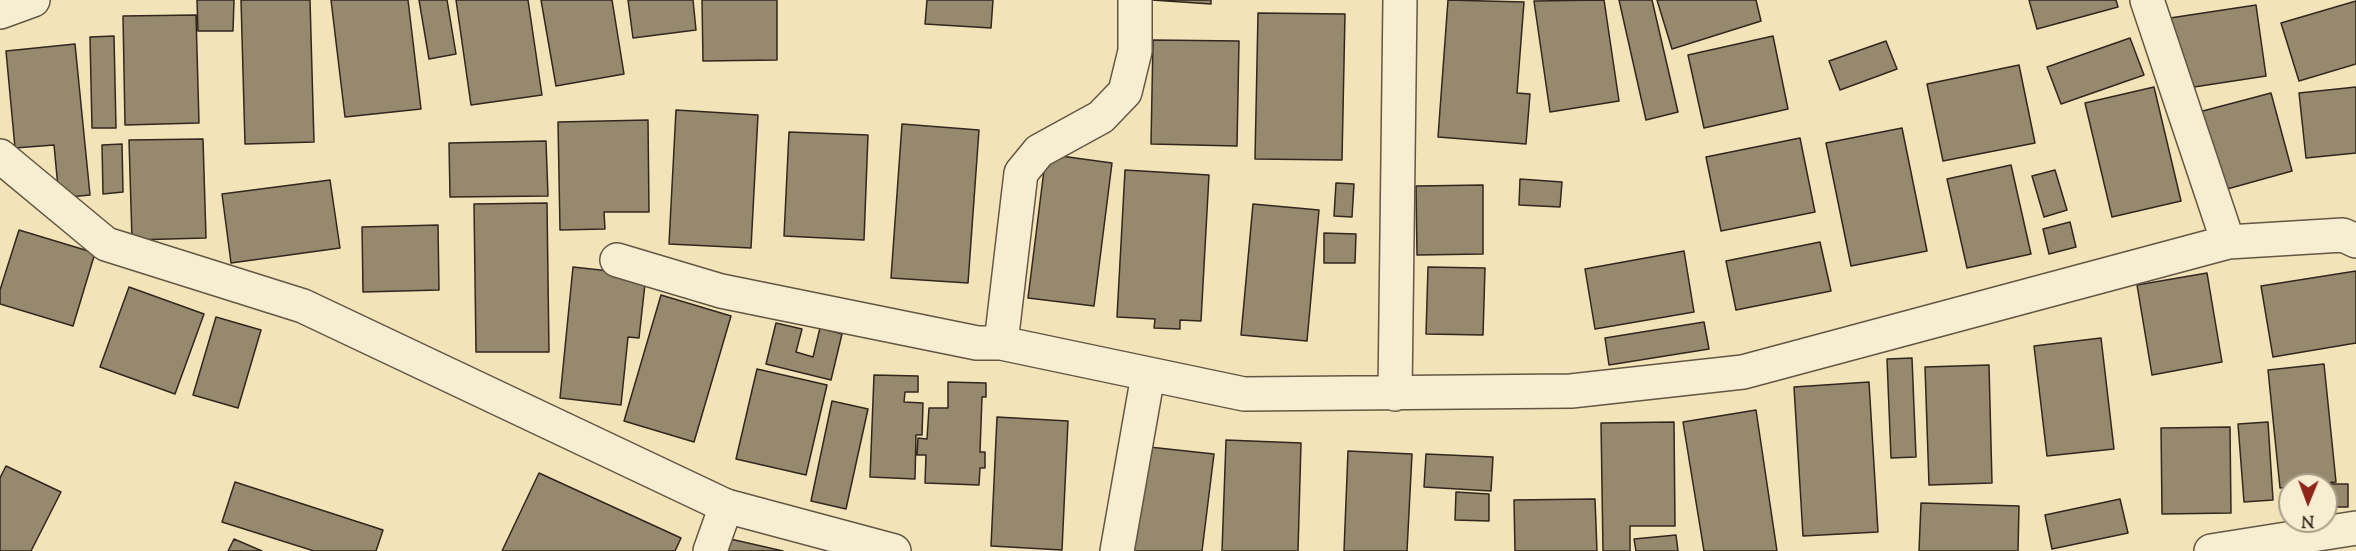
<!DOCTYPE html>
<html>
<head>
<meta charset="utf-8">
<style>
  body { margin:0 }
  #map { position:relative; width:2356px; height:551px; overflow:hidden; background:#f2e4b8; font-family:"Sorts Mill Goudy",serif }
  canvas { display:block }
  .north { position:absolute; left:2278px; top:473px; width:60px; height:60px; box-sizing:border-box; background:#f7edd1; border:2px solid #a99d89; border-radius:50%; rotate:181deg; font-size:16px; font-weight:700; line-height:24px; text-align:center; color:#33261d }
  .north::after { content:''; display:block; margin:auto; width:21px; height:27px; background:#8f2418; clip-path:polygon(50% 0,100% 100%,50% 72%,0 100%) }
</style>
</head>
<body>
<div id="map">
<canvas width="2356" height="551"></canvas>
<div class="north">N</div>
</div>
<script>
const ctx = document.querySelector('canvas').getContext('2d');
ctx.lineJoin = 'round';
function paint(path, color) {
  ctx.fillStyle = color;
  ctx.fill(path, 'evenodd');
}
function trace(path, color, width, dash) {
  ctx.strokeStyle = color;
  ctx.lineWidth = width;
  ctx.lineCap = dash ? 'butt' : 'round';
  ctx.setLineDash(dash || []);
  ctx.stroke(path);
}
const building = new Path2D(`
  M197,0H234L233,31H198Z
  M241,0H310L314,142L245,144Z
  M331,0H408L421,109L345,117Z
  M419,0H447L456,54L429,59Z
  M456,0H528L542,95L471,105Z
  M541,0H612L624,74L556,86Z
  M628,0H693L696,30L633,38Z
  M702,0H777V60L703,61Z
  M927,0H993L991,28L925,24Z
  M1152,0H1211V4Z
  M1448,0L1524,2L1517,93L1530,94L1526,144L1438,137Z
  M1604,0L1619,101L1550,112L1534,1Z
  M1619,0H1652L1678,112L1646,120Z
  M1657,0H1756L1761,21L1672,49Z
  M2029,0H2116L2118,7L2037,29Z
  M2356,1V64L2299,81L2281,23Z
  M2256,5L2266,76L2181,89L2170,18Z
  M1258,13L1345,14L1342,160L1255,159Z
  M196,15L199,123L125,125L123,16Z
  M114,36L116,128H92L90,37Z
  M1773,36L1788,109L1704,128L1688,55Z
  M2130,38L2144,75L2061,104L2047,67Z
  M1153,40L1239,41L1237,146L1151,144Z
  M1886,41L1897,69L1840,90L1829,61Z
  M75,44L90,195L59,198L54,145L15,148L6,51Z
  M2019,65L2035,143L1943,161L1927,84Z
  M2154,87L2181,201L2112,217L2085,103Z
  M2356,87V153L2306,158L2299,93Z
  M2271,93L2292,171L2220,191L2199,112Z
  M676,110L758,115L751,248L669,244Z
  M648,120L649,212H604L605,229L560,230L558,122Z
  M902,124L979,130L968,283L891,278Z
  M1902,128L1927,251L1851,266L1826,143Z
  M789,132L868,135L864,240L784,236Z
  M1800,138L1815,212L1721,231L1706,157Z
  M203,139L206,238L132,240L129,140Z
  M546,141L548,196L450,197L449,143Z
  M122,144L123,192L103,194L102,145Z
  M1046,154L1112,163L1094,306L1028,298Z
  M2011,165L2031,254L1967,268L1947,179Z
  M1125,170L1209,175L1201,321L1180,320V329L1154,328L1155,319L1117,317Z
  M2055,170L2067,210L2044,217L2032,176Z
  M1520,179L1562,182L1560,207L1519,205Z
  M330,180L340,248L231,263L222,194Z
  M1336,183L1354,184L1352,217L1334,216Z
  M1483,185V254L1417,255L1416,186Z
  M547,203L549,352H476L474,204Z
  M1253,204L1319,210L1307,341L1241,335Z
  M2070,222L2076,247L2049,254L2043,229Z
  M438,225L439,290L363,292L362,227Z
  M19,230L95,253L73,326L0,304V290Z
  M1324,233L1356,234L1355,263H1324Z
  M1820,242L1831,291L1736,310L1726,261Z
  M1684,251L1694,312L1595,329L1585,269Z
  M573,267L646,275L639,338L628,337L621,405L560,398Z
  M1428,267L1485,268L1483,335L1426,334Z
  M2356,271V343L2273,357L2261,286Z
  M2207,273L2222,362L2152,375L2137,285Z
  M129,287L204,314L175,394L100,367Z
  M661,295L731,316L694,442L624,421Z
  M216,317L261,330L238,408L193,395Z
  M1704,322L1709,349L1609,365L1605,338Z
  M776,323L802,329L796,352L813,357L820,328L842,334L831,380L766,364Z
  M2101,338L2114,449L2047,456L2034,346Z
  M1912,358L1916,457L1891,458L1887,359Z
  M2324,364L2336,482L2280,488L2268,370Z
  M1989,365L1992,483L1929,485L1925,367Z
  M757,369L827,385L806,475L736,459Z
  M874,375L918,376V392H905L904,402L923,403L922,435H916L915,479L870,477Z
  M948,382L986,383V397H982L980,452H985V468H980L979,485L925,483L926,455H917L918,438L927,439L929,408H948Z
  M1869,382L1878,532L1803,536L1794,387Z
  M832,401L868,409L846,509L811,501Z
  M1756,410L1777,551H1704L1683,422Z
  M997,417L1068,421L1062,550L991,546Z
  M1674,422L1675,526H1630V551H1603L1601,423Z
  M2268,422L2273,500L2244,502L2238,424Z
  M2230,427L2231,513L2162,514L2161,428Z
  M1226,440L1301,443L1298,551H1222Z
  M1140,446L1214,454L1202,551H1127Z
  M1348,451L1412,454L1407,551H1344Z
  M1426,454L1493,457L1491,491L1424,487Z
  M6,466L61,492L31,551H0V478Z
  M539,473L681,538L675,551H502Z
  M235,482L383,530L376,551H314L222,522Z
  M2324,484H2348V507H2326Z
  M1456,492L1489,494V521L1455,520Z
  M1595,499L1597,551H1515L1514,500Z
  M2120,499L2128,533L2052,549L2045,515Z
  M1921,503L2019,506L2018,551H1919Z
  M1676,535L1678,551H1636L1634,539Z
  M726,538L783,551H723Z
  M234,539L262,551H228Z`);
paint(building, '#96896e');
trace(building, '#33261d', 1.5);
const minor = new Path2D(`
  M2147,0L2228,242
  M0,12L33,0
  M617,260L721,291L977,343H1001L1244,394L1571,391L1743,372L2228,242L2343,235L2356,241
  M1001,343L1021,173L1039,151L1101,117L1125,92L1135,51V0
  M1395,394L1400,0
  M710,551L726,506
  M1117,551L1148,375`);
const tertiary = new Path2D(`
  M0,156L106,244L303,306L726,506L894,551
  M2211,551L2356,528`);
trace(minor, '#635644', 36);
trace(tertiary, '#635644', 36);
trace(minor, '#f7edd1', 33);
trace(tertiary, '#f7edd1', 33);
</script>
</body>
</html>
